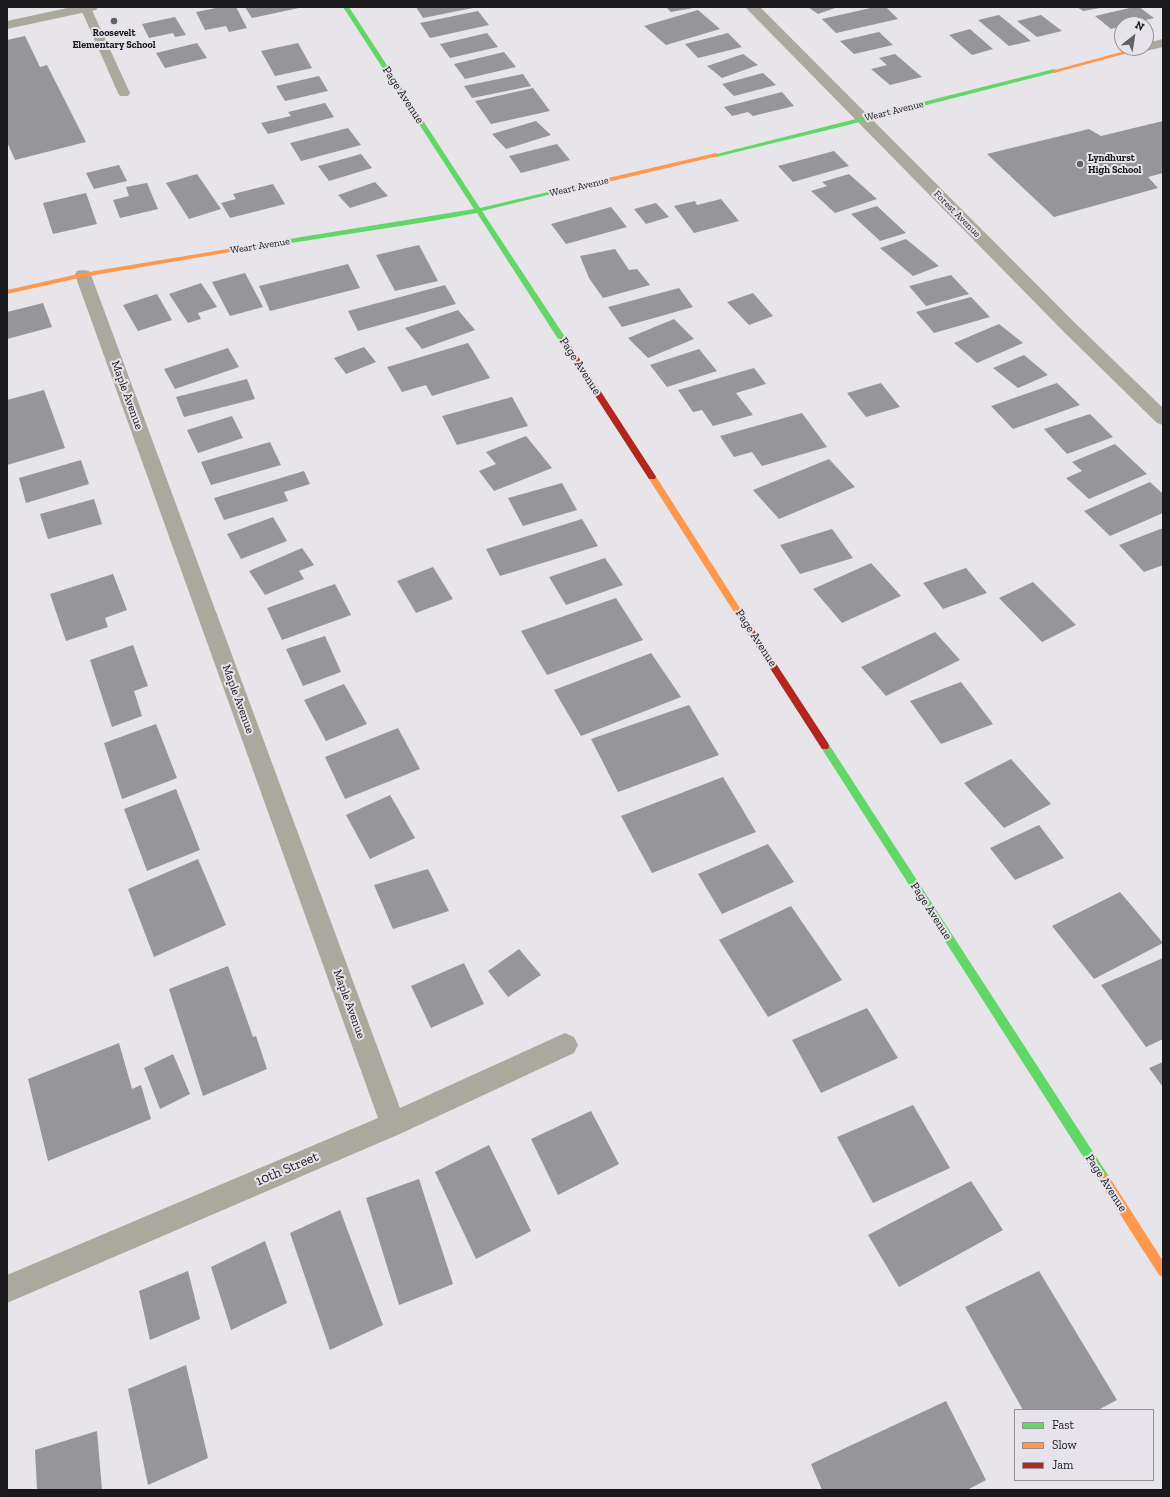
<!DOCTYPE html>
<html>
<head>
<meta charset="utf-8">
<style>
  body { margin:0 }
  #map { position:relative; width:1170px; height:1497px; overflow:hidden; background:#e7e5e9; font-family:"Zilla Slab",serif }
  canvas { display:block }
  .frame { position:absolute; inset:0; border:8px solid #19181b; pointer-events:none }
  .legend { position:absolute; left:1014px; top:1409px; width:140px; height:72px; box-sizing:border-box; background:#e6e4ea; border:1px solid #949297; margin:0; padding:5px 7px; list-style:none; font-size:12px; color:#19181b }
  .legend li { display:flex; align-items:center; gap:8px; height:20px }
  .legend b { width:20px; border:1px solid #949297 }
  .north { position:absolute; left:1114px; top:16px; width:40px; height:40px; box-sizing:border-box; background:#e6e4ea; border:1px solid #949297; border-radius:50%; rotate:30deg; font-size:11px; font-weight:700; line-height:16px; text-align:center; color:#19181b }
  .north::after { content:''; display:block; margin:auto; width:14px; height:18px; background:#616063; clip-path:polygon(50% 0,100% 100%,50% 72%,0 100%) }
</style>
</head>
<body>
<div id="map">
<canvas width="1170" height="1497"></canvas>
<div class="frame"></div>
<ul class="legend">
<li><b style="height:5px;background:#63d668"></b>Fast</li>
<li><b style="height:5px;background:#ff974d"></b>Slow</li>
<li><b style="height:5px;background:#b3261e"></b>Jam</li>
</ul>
<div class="north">N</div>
</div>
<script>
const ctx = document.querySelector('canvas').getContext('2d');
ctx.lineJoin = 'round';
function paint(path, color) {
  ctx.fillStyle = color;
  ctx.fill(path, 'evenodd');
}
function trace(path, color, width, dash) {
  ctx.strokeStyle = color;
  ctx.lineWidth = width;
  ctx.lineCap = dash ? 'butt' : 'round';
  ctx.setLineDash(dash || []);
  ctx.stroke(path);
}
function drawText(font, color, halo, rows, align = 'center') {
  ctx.font = font + ' "Zilla Slab",serif';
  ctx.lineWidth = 4;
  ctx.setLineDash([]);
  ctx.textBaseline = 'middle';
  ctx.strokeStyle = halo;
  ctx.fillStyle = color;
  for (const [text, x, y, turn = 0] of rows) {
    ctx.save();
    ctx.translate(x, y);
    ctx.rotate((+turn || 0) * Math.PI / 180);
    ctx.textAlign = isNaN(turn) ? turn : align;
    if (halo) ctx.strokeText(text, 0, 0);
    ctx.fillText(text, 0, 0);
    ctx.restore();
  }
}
paint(new Path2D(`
  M221,7H236L247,28L229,32L226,26L205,30L196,12Z
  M245,7H299V8L252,18Z
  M416,7H473V8L423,18Z
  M666,7H693V8L671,12Z
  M808,7H838L818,14Z
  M875,7H886L898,19L836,33L822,19Z
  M1077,7H1100V8L1083,11Z
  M1134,7H1139L1154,18L1130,24H1122V26L1111,29L1095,16Z
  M698,10L720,29L666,45L644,26Z
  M478,11L489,25L430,38L420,23Z
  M999,15L1031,41L1009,46L978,20Z
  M1041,15L1062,31L1037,37L1017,21Z
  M175,17L186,35L175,37L173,33L149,38L142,24Z
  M970,29L993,49L972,55L949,35Z
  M879,32L893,45L854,54L840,41Z
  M487,33L498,47L450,58L440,44Z
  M728,33L742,47L698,58L685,44Z
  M25,36L40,67L47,65L86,142L15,160L7,142V40Z
  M197,43L207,58L165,68L156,53Z
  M298,43L312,68L275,76L261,51Z
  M504,52L516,67L465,79L454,64Z
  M743,54L758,65L722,78L707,66Z
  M895,54L922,77L890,85L871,69L887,65L879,58Z
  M763,73L776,85L734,96L722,84Z
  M523,74L531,86L472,98L464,86Z
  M319,76L328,91L285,101L276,86Z
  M533,88L550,111L491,124L475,101Z
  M782,92L794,106L753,116L748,112L732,116L724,107Z
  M325,103L334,117L268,134L261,123L291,116L288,112Z
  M536,121L551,135L506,149L492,134Z
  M1163,121V173L1148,177L1158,188L1054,217L987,154L1089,129L1101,136Z
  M348,128L361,145L301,161L290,143Z
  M557,144L570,160L521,173L509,156Z
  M834,151L849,166L793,182L778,166Z
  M361,154L372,168L329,181L318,166Z
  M119,165L127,181L94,189L86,173Z
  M197,174L221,209L189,219L166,183Z
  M849,174L877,199L835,213L811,191L827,186L822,182Z
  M375,182L388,196L350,208L338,195Z
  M147,183L158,209L120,218L113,200L129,196L126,187Z
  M273,184L285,204L230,218L221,203L236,199L233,194Z
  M86,193L97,224L53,234L43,203Z
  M721,199L739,221L694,233L674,206L695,201L697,205Z
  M656,203L669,217L646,224L634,209Z
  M877,206L906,233L880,241L851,214Z
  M611,207L627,227L566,244L551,224Z
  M906,239L939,266L913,276L880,248Z
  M419,245L438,281L395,291L376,255Z
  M615,249L629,270L637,269L650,285L603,298L589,278L580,256Z
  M348,264L360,288L270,311L259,286Z
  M245,273L263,307L230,316L212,282Z
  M951,275L969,294L926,306L909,286Z
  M201,283L217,307L198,313L201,319L188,323L169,294Z
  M445,285L456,304L358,331L348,311Z
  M679,288L693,307L622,327L608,307Z
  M753,293L773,316L749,325L727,302Z
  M157,294L172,320L138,331L123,305Z
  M971,297L990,317L934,333L916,312Z
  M43,303L52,327L7,339V312Z
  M458,310L475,330L422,349L405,328Z
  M674,319L694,339L648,358L628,338Z
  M999,324L1023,343L977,363L954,343Z
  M468,343L490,378L432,396L426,385L402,392L387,367Z
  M364,347L376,362L346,374L334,358Z
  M228,348L239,367L175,389L164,369Z
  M699,349L717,371L667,387L650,365Z
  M1024,355L1048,375L1018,388L993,368Z
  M754,368L766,384L736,393L753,415L713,426L702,410L693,412L678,390Z
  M247,379L255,399L184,417L176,397Z
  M881,383L900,407L866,417L847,393Z
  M1057,383L1080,405L1013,429L991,406Z
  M44,390L65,448L7,465V400Z
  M512,397L528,426L457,445L442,416Z
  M802,413L827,447L762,466L752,452L734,457L720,436Z
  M1090,414L1113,437L1067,454L1044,429Z
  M232,416L243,438L198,453L187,430Z
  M526,436L552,468L494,491L479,471L496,464L486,452Z
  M270,442L281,465L211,485L201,462Z
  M1115,444L1147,474L1089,499L1066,478L1082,471L1072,462Z
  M829,459L855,487L779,519L753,490Z
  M81,460L89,484L26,503L19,478Z
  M304,471L310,484L284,492L288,501L224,520L214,498Z
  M1150,482L1163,494V513L1110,536L1084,511Z
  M562,483L577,510L523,526L508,498Z
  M94,499L102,524L48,539L40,514Z
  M273,517L287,541L241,559L227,534Z
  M582,519L598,546L500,576L486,549Z
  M1163,528V565L1144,572L1119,545Z
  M832,529L853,558L800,574L780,545Z
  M302,548L314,565L299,571L304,579L265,595L249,571Z
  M605,558L623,585L566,605L549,577Z
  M871,563L901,596L842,623L813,589Z
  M433,567L453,599L416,613L397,581Z
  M966,568L987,593L943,609L923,583Z
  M113,574L127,610L105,618L108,627L66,641L50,594Z
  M1033,582L1076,625L1042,642L999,598Z
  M335,584L351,615L282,640L267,608Z
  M616,598L643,640L547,675L521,631Z
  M935,632L960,660L886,696L861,667Z
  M325,636L341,672L303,686L286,649Z
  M133,645L148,686L134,691L142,716L112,727L90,660Z
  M651,653L681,697L581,736L554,690Z
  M961,682L993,724L941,744L910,701Z
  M344,684L367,724L326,741L304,700Z
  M689,705L719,755L618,792L591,739Z
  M156,724L177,778L122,799L104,743Z
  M398,728L420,769L345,799L325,757Z
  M1011,759L1051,804L1004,828L964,783Z
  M723,777L756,832L652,873L621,816Z
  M176,789L200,850L147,871L124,809Z
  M390,795L415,838L370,859L346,815Z
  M1039,825L1064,858L1015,880L990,848Z
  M768,844L794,882L722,914L698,874Z
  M198,859L226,925L154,957L128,889Z
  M428,869L449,911L393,929L374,885Z
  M1120,892L1163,943L1094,979L1052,926Z
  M791,906L842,980L768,1017L719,940Z
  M519,949L541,975L508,997L488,971Z
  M1163,958V1039L1146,1047L1101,985Z
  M464,963L484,1004L431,1028L411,986Z
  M228,966L253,1037L256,1036L267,1069L203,1096L169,989Z
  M867,1008L898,1058L821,1093L792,1040Z
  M119,1043L132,1089L141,1085L151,1119L48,1161L28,1079Z
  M173,1054L190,1094L160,1109L144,1068Z
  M1163,1062V1087L1149,1068Z
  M913,1105L950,1168L873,1203L837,1137Z
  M591,1111L619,1164L558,1195L531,1139Z
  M489,1145L531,1231L476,1259L435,1172Z
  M419,1179L453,1284L399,1305L366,1198Z
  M971,1181L1003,1230L899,1287L868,1235Z
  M340,1210L383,1325L330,1350L290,1233Z
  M265,1241L287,1303L231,1330L211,1267Z
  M188,1271L200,1319L150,1340L139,1291Z
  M1039,1271L1117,1400L1098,1410H1023L965,1307Z
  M186,1365L208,1458L148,1485L128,1389Z
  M946,1401L986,1480L967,1490H822L811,1464Z
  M97,1431L102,1490H37L35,1450Z`), '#969597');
paint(new Path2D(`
  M80,7L91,8L130,93L128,96H120L118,93Z`), '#aba99e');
paint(new Path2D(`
  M72,7H98L96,10L91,11L7,29V21Z
  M745,7H760L1077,325L1163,408V425L1157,423L1065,333Z
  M1163,39V47L1146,51L1140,48H1146V43Z
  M83,270L89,271L91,275L400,1108L565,1033L574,1037L578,1045L574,1053L402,1133L7,1303V1275L378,1118L75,275L77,271Z`), '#aba99e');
paint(new Path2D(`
  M343,7H349L480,208L565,188L568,190L482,211L567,340L566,342H560L477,213L426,222L246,250L243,248L246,246L474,209Z
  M1054,69L1056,70V72L840,127L716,157L713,155Z
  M825,742L828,743L1108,1175L1109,1179L1108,1183L1104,1184L1100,1183L822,749L821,746L822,743Z`), '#63d668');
paint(new Path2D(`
  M1136,48H1146L1054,73L1051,71Z
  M716,153L718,154V156L565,192L562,190L565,188Z
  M246,246L248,247V249L83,277L7,294V290L83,273Z
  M652,474L655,475L754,630L755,632L754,634H748L649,479L648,477L649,475Z
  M1104,1174L1108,1175L1163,1261V1277L1159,1275L1100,1183L1099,1179L1100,1175Z`), '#ff974d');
paint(new Path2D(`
  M560,338H566L655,475L656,477L655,479H649L559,340Z
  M751,629L754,630L828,743L829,746L828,749H822L748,634L747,632L748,630Z`), '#b3261e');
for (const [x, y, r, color] of [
  [114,21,4,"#616063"],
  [1080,164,4,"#616063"]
]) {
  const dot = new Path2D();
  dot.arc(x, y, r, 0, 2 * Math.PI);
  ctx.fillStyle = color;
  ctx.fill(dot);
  trace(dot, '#e6e4ea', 1.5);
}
drawText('bold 10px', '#19181b', '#e6e4ea', [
  ["Roosevelt",114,33],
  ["Elementary School",114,45],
  ["Lyndhurst",1088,158,"left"],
  ["High School",1088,170,"left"]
]);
drawText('10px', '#19181b', '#e6e4ea', [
  ["Weart Avenue",894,111,-14],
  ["Weart Avenue",579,187,-13],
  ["Forest Avenue",957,214,45],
  ["Weart Avenue",260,246,-9]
]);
drawText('12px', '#19181b', '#e6e4ea', [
  ["Page Avenue",403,95,57],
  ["Page Avenue",580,366,57],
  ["Maple Avenue",127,395,70],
  ["Page Avenue",756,638,57],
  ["Maple Avenue",238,699,70],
  ["Page Avenue",931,911,57],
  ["Maple Avenue",349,1004,70],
  ["Page Avenue",1106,1183,57]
]);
drawText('14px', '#19181b', '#e6e4ea', [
  ["10th Street",287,1169,-23]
]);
</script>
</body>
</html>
